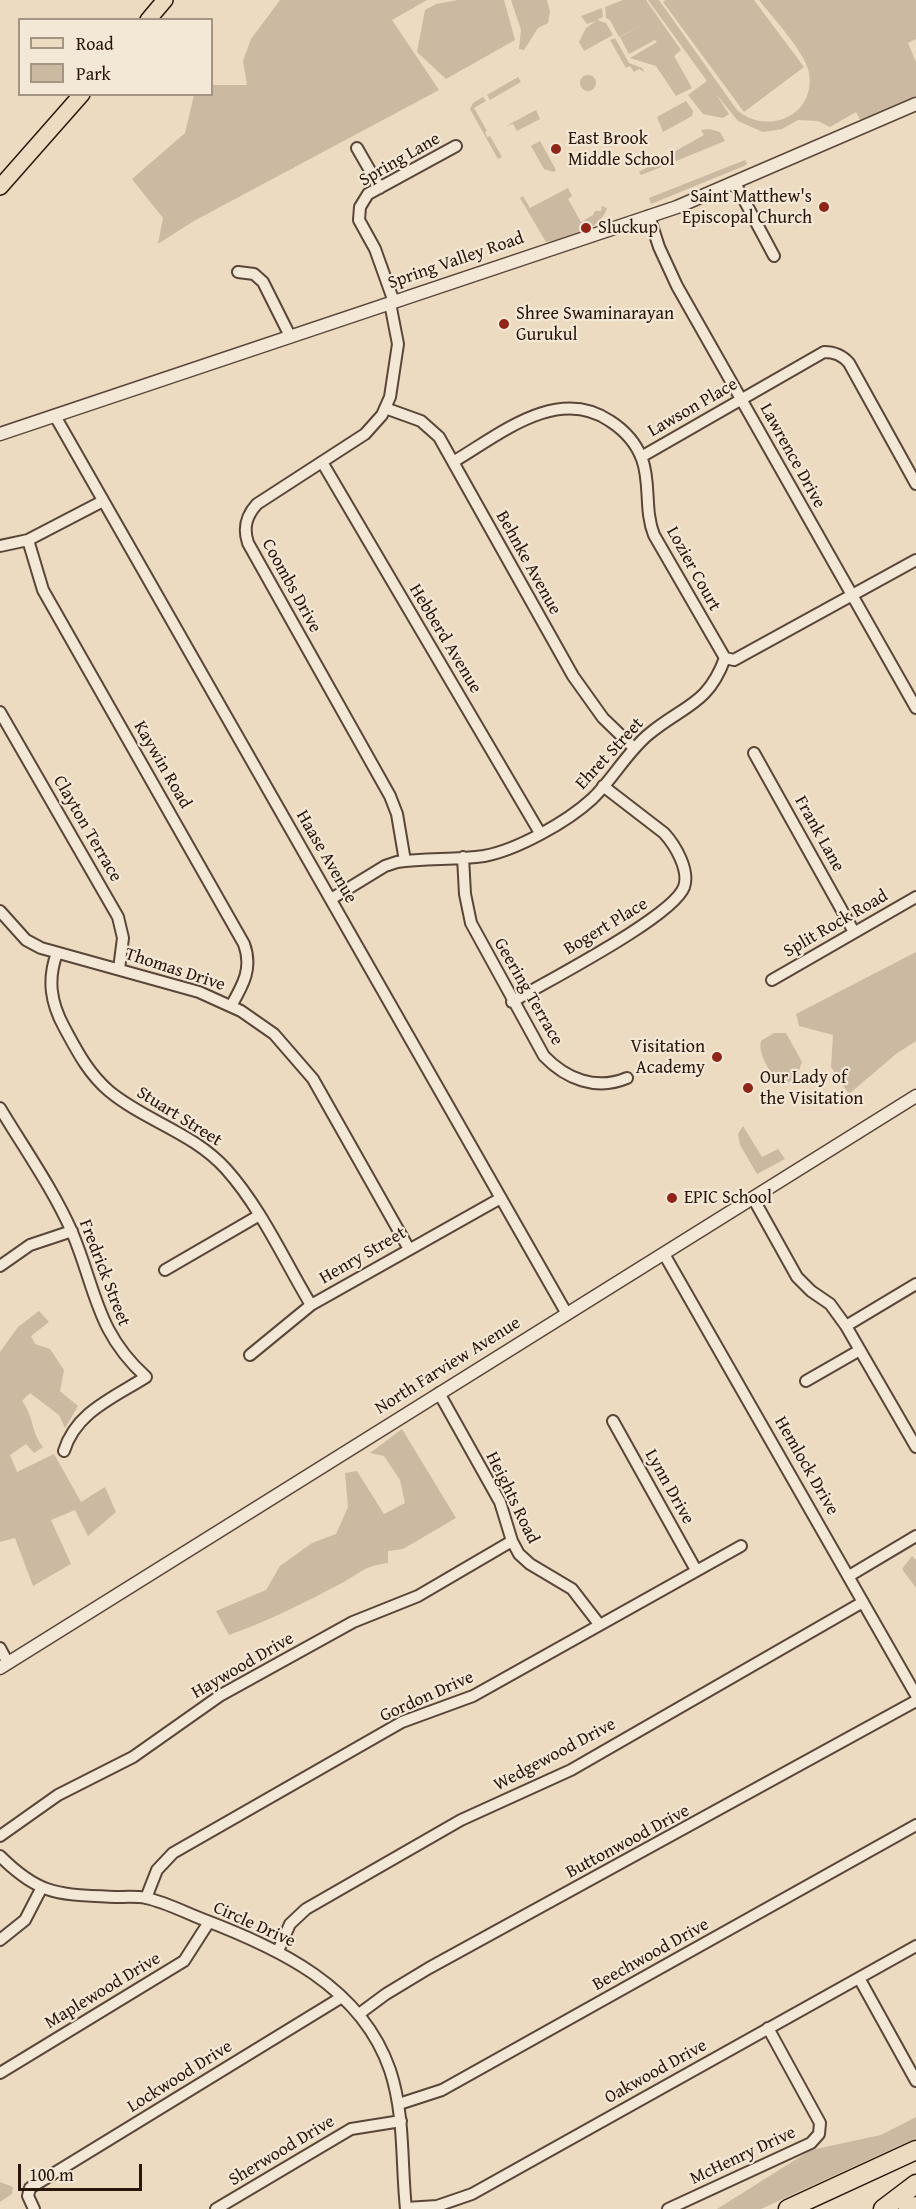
<!DOCTYPE html>
<html>
<head>
<meta charset="utf-8">
<style>
  body { margin:0 }
  #map { position:relative; width:916px; height:2209px; overflow:hidden; background:#ecdbc0; font-family:"Gentium Book Plus",serif }
  canvas { display:block }
  .legend { position:absolute; left:18px; top:18px; width:195px; height:78px; box-sizing:border-box; background:#f3e8d6; border:2px solid #a39484; margin:0; padding:8px 10px; list-style:none; font-size:18px; color:#2a150a }
  .legend li { display:flex; align-items:center; gap:12px; height:30px }
  .legend b { width:30px; border:2px solid #a39484 }
  .scale { position:absolute; left:18px; top:2164px; width:124px; height:27px; box-sizing:border-box; border:3px solid #2a150a; border-top:0; padding-left:8px; font-size:18px; line-height:21px; white-space:nowrap; color:#2a150a; -webkit-text-stroke:4px #f3e8d6; paint-order:stroke }
</style>
</head>
<body>
<div id="map">
<canvas width="916" height="2209"></canvas>
<ul class="legend">
<li><b style="height:8px;background:#ecdbc0"></b>Road</li>
<li><b style="height:16px;background:#cbb9a1"></b>Park</li>
</ul>
<div class="scale">100 m</div>
</div>
<script>
const ctx = document.querySelector('canvas').getContext('2d');
ctx.lineJoin = 'round';
function paint(path, color) {
  ctx.fillStyle = color;
  ctx.fill(path, 'evenodd');
}
function trace(path, color, width, dash) {
  ctx.strokeStyle = color;
  ctx.lineWidth = width;
  ctx.lineCap = dash ? 'butt' : 'round';
  ctx.setLineDash(dash || []);
  ctx.stroke(path);
}
function drawText(font, color, halo, rows, align = 'center') {
  ctx.font = font + ' "Gentium Book Plus",serif';
  ctx.lineWidth = 4.5;
  ctx.setLineDash([]);
  ctx.textBaseline = 'middle';
  ctx.strokeStyle = halo;
  ctx.fillStyle = color;
  for (const [text, x, y, turn = 0] of rows) {
    ctx.save();
    ctx.translate(x, y);
    ctx.rotate((+turn || 0) * Math.PI / 180);
    ctx.textAlign = isNaN(turn) ? turn : align;
    if (halo) ctx.strokeText(text, 0, 0);
    ctx.fillText(text, 0, 0);
    ctx.restore();
  }
}
paint(new Path2D(`
  M280,0H427L392,20L439,90L192,222L158,244L163,218L132,179L185,133L194,95L212,94V85H247L243,61L251,39Z
  M458,0H504L515,40L446,79L417,52L425,10L436,4Z
  M511,0H547L550,12L548,23L538,28L524,50L519,49L521,30Z
  M623,0H646L681,50L674,56L692,88L676,96L656,66L630,58L657,42L655,40L629,54L620,37L646,23L619,37L610,20L636,6L610,20L606,18L605,7Z
  M648,0H659L737,110C767,136 816,116 809,73C806,53 772,17 759,0H916V39L908,43L916,62V104L864,127L856,112L830,127L818,121L798,120L782,129L763,132L738,121L716,94L729,114L723,118L703,114L688,95L707,81Z
  M666,0H754L804,67L744,112L663,2Z
  M602,8L603,17L597,20L606,23L613,35L584,51L579,42L586,28L596,21L587,24L581,16Z
  M615,38L629,63L642,68L645,72L639,69L634,72L630,66L626,68L610,40Z
  M580 83a8 8 0 1 1 16 0a8 8 0 1 1-16 0Z
  M518,77L521,82L490,100L487,95Z
  M483,97L486,101L474,108L487,131L485,132L487,137L490,136L502,157L498,159L470,109L473,103Z
  M686,101L693,111L692,116L663,132L657,117Z
  M536,110L540,119L517,131L513,124L506,126Z
  M709,129L720,132L725,141L676,161L672,153L704,135L701,130Z
  M540,141L556,170L554,172L544,169L531,146Z
  M670,154L674,162L641,175L639,172Z
  M745,160L747,164L744,166L651,204L649,198Z
  M568,188L572,196L568,199L581,222L593,215L595,211H601L602,206L607,208C600,230 568,240 546,242L520,198L523,196L530,208Z
  M916,952V1041L896,1054L849,1094L831,1067L833,1035L799,1026L796,1014Z
  M774,1033H786L802,1062L796,1079L783,1085C772,1077 757,1054 761,1041Z
  M743,1126L762,1157L778,1149L785,1159L757,1174L740,1145L738,1134Z
  M39,1311L49,1322L31,1336L35,1344L50,1349L64,1370L60,1391L78,1406L65,1428L59,1415L30,1393L22,1401C35,1419 30,1430 43,1447L34,1453L26,1444L10,1455L17,1472L54,1454L81,1502L105,1487L116,1512L88,1536L75,1510L51,1520L71,1564L33,1586L15,1538L0,1542V1352L18,1327Z
  M402,1429L456,1518L403,1549L388,1551V1563C364,1566 362,1572 342,1583C306,1602 268,1621 229,1635L216,1611L266,1590L280,1566L312,1543L336,1534L348,1507L345,1473L357,1471L384,1514L405,1503L400,1480L384,1456L370,1453Z
  M912,1556L916,1560V1588L902,1569Z
  M916,2117V2138L761,2209H717L811,2150L881,2135Z
  M0,2182L13,2187L12,2194L0,2202Z`), '#cbb9a1');
const minor = new Path2D(`
  M357,148L380,188
  M735,183L774,256
  M649,216L659,247L677,286L916,708
  M238,272L254,274L263,282L290,336
  M394,302L375,249L359,220L360,207L368,194L456,146
  M390,303L398,344L390,397L382,415L365,434L257,504C246,516 243,528 248,543L390,796L397,814L405,861
  M385,408L421,421L439,437L573,676L603,718L634,748
  M55,416L567,1314
  M641,457L824,352C835,352 842,355 849,363L916,484
  M322,462L540,833
  M453,462C499,435 557,385 610,421C624,430 636,443 642,459C651,483 644,510 654,535L725,658
  M28,540L43,590L244,944C253,968 243,985 231,1006
  M0,546L28,540L103,501
  M725,658L734,660L916,560
  M0,712L118,917L123,938L119,969
  M754,753L854,932
  M463,857L465,894L471,923L544,1056C566,1079 596,1091 627,1078
  M331,899L385,866L397,862C426,858 455,860 484,856C517,850 567,822 592,799C613,779 627,752 649,734C684,705 708,705 725,658
  M0,911L26,940L41,948L199,992L241,1011L274,1034L313,1079L409,1249
  M57,953C47,980 51,1003 64,1027C77,1051 88,1073 109,1091C145,1121 194,1133 226,1169C261,1208 284,1260 311,1305
  M772,980L916,897
  M512,1002C545,982 673,917 684,887C690,870 675,845 664,833L603,786
  M0,1108C24,1148 53,1189 72,1232C96,1289 96,1332 146,1377C113,1398 76,1412 64,1451
  M753,1198L797,1277L811,1291L830,1304L846,1326L916,1447
  M664,1254L916,1695
  M0,1266L30,1245L72,1231
  M165,1270L258,1216
  M846,1326L916,1284
  M250,1355L311,1305L501,1198
  M806,1381L860,1350
  M439,1393L500,1502L512,1541L519,1554L530,1564L572,1589L599,1624
  M613,1421L696,1570
  M849,1576L916,1536
  M0,1648L8,1663
  M0,1836L58,1795L133,1757L221,1695L353,1622L418,1596L512,1541
  M0,1856C41,1897 60,1894 115,1897C125,1897 137,1896 146,1898C165,1902 184,1912 202,1919C278,1948 361,1986 390,2070C405,2115 401,2162 406,2209
  M146,1898L157,1870L173,1853L402,1722L473,1696L741,1546
  M0,1940L25,1920L41,1889
  M278,1951L290,1924L306,1909L461,1820L571,1770L863,1602
  M859,1978L916,2081
  M359,2014L386,1994L429,1968L916,1701
  M0,2073L184,1961L209,1922
  M399,2104L442,2090L916,1825
  M406,2208L437,2206L472,2194L916,1946
  M34,2209L28,2196L30,2188L342,1997
  M216,2209L351,2129L401,2121
  M668,2209L811,2143L819,2134L820,2123L768,2028`);
const tertiary = new Path2D(`
  M0,434L677,207L916,104
  M0,1668L916,1096`);
const primary = new Path2D(`
  M148,20L165,0
  M0,187L82,94`);
const motorway = new Path2D(`
  M788,2209L916,2150
  M883,2209L916,2184
  M908,2209L916,2206`);
trace(minor, '#5a4638', 14);
trace(tertiary, '#5a4638', 15);
trace(primary, '#2a150a', 18);
trace(motorway, '#2a150a', 21);
trace(minor, '#f3e8d6', 10);
trace(tertiary, '#f3e8d6', 12);
trace(primary, '#ecdbc0', 15);
trace(motorway, '#ecdbc0', 18);
for (const [x, y, r, color] of [
  [556,149,6,"#8f2418"],
  [824,207,6,"#8f2418"],
  [586,228,6,"#8f2418"],
  [504,324,6,"#8f2418"],
  [717,1057,6,"#8f2418"],
  [748,1088,6,"#8f2418"],
  [672,1198,6,"#8f2418"]
]) {
  const dot = new Path2D();
  dot.arc(x, y, r, 0, 2 * Math.PI);
  ctx.fillStyle = color;
  ctx.fill(dot);
  trace(dot, '#f3e8d6', 2);
}
drawText('18px', '#2a150a', '#f3e8d6', [
  ["East Brook",568,139],
  ["Middle School",568,160],
  ["Saint Matthew's",812,197,"right"],
  ["Episcopal Church",812,218,"right"],
  ["Sluckup",598,228],
  ["Shree Swaminarayan",516,314],
  ["Gurukul",516,335],
  ["Visitation",705,1047,"right"],
  ["Academy",705,1068,"right"],
  ["Our Lady of",760,1078],
  ["the Visitation",760,1099],
  ["EPIC School",684,1198]
], 'left');
drawText('18px', '#2a150a', '#f3e8d6', [
  ["Spring Lane",400,160,-30],
  ["Spring Valley Road",456,261,-19],
  ["Lawson Place",693,408,-30],
  ["Lawrence Drive",792,456,61],
  ["Behnke Avenue",528,563,61],
  ["Lozier Court",693,569,61],
  ["Coombs Drive",291,586,61],
  ["Hebberd Avenue",445,639,59],
  ["Ehret Street",610,754,-47],
  ["Kaywin Road",162,765,60],
  ["Clayton Terrace",87,829,60],
  ["Frank Lane",819,834,61],
  ["Haase Avenue",326,857,60],
  ["Split Rock Road",836,924,-30],
  ["Bogert Place",606,927,-31],
  ["Thomas Drive",175,970,18],
  ["Geering Terrace",528,992,60],
  ["Stuart Street",179,1117,32],
  ["Henry Street",363,1256,-30],
  ["Fredrick Street",104,1273,69],
  ["North Farview Avenue",448,1366,-32],
  ["Hemlock Drive",806,1466,60],
  ["Lynn Drive",669,1487,61],
  ["Heights Road",512,1498,64],
  ["Haywood Drive",243,1666,-30],
  ["Gordon Drive",427,1697,-24],
  ["Wedgewood Drive",555,1755,-28],
  ["Buttonwood Drive",628,1842,-28],
  ["Circle Drive",254,1925,24],
  ["Beechwood Drive",651,1955,-29],
  ["Maplewood Drive",103,1991,-31],
  ["Oakwood Drive",656,2072,-29],
  ["Lockwood Drive",180,2077,-32],
  ["Sherwood Drive",282,2151,-31],
  ["McHenry Drive",743,2156,-25]
]);
</script>
</body>
</html>
